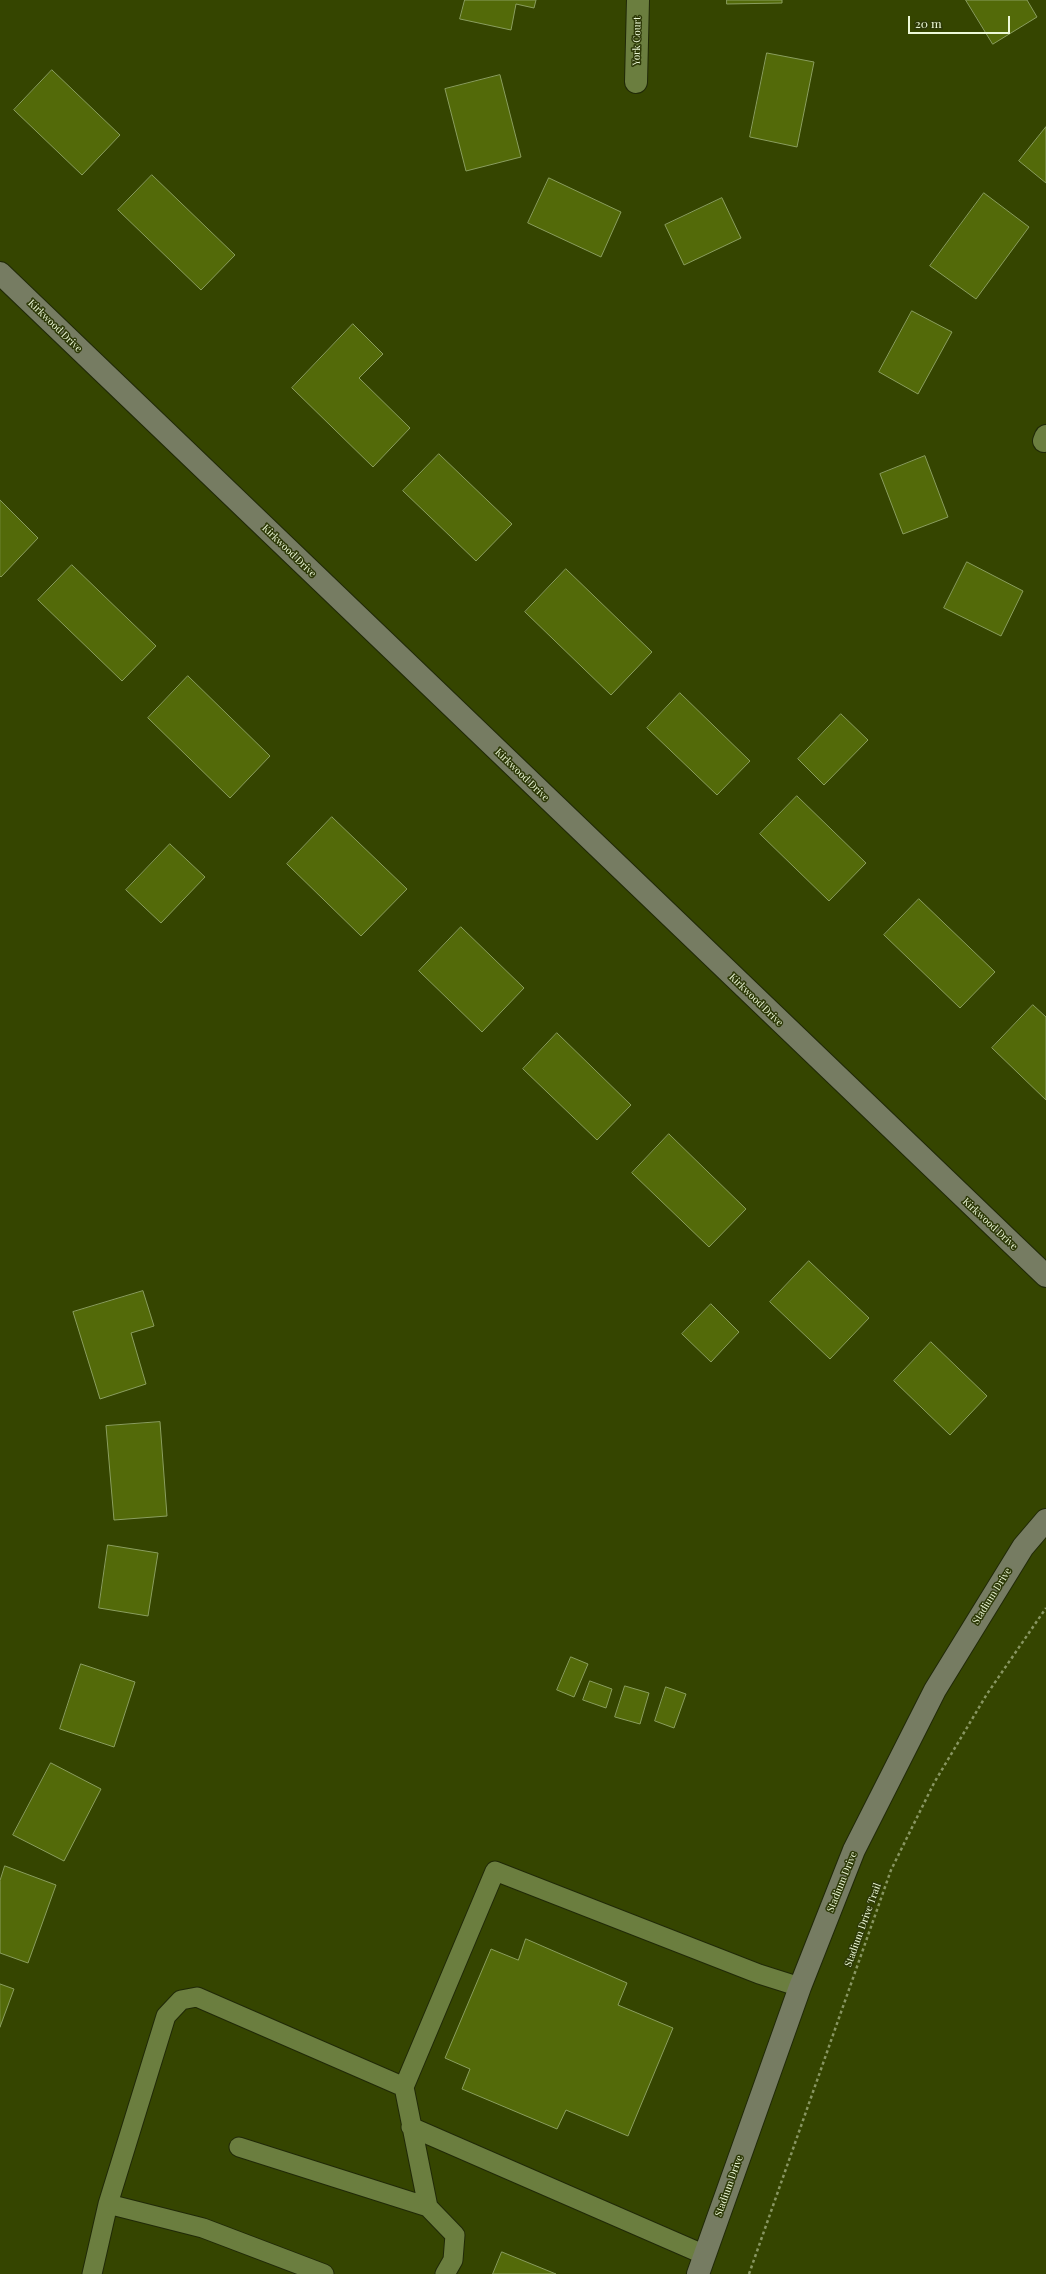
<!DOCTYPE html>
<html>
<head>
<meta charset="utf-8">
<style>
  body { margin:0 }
  #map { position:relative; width:1046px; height:2274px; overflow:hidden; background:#354500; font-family:"Playfair Display",serif }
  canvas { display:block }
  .scale { position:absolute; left:908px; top:16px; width:102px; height:18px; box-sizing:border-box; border:2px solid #edf9d8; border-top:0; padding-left:5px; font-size:12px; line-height:14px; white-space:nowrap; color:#edf9d8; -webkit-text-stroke:3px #2d3907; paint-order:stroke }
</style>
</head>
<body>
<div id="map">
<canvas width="1046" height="2274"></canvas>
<div class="scale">20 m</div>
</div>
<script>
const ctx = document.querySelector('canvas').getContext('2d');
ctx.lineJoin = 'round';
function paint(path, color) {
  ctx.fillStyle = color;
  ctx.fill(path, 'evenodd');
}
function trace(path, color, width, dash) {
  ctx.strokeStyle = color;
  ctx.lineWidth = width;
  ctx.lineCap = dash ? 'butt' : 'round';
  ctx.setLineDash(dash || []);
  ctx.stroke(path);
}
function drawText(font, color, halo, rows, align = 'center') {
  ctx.font = font + ' "Playfair Display",serif';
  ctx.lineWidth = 3;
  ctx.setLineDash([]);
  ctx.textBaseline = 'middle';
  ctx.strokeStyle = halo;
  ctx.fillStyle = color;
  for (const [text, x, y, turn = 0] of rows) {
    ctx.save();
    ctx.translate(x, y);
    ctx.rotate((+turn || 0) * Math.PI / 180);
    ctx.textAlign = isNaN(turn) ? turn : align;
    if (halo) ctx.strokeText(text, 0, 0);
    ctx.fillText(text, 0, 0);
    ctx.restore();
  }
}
const building = new Path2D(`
  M465,0H536L534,8L516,4L511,30L460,19Z
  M727,0H782V3L727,4Z
  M966,0H1027L1037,17L993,44Z
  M767,53L814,62L797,147L750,137Z
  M52,70L120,135L82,175L14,110Z
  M500,75L521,157L466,171L445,89Z
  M1046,127V183L1019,161Z
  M152,175L235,255L201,290L118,210Z
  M549,178L621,212L601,257L528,223Z
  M984,193L1029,227L976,299L930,266Z
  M722,198L741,238L684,265L665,225Z
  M912,311L952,332L918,394L879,372Z
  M353,324L383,354L359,378L410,428L373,467L292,388Z
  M439,454L512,524L476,561L403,491Z
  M925,456L948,517L903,534L880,474Z
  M0,500L38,538L1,577L0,576Z
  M967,562L1023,591L1001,636L944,608Z
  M72,565L156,646L122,681L38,600Z
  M566,569L652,652L611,695L525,612Z
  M188,676L270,756L230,798L148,718Z
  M680,693L750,761L717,795L647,728Z
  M841,714L868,740L824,785L798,759Z
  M797,796L866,863L829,901L760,834Z
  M332,817L407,889L361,936L287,864Z
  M170,844L205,877L161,923L126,890Z
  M919,899L995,972L960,1008L884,935Z
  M461,927L524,988L482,1032L419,971Z
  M1033,1005L1046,1017V1100L992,1048Z
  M557,1033L631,1105L597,1140L523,1069Z
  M669,1134L746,1209L709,1247L632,1173Z
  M809,1261L869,1318L830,1359L770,1302Z
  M143,1291L154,1326L131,1333L146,1384L100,1399L73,1312Z
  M711,1304L739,1332L711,1362L682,1334Z
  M931,1342L987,1396L950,1435L894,1381Z
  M160,1422L167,1516L114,1520L106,1426Z
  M108,1545L158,1553L148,1616L99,1608Z
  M571,1657L588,1664L574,1697L557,1690Z
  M81,1664L135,1682L114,1747L60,1729Z
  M590,1681L612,1689L606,1708L583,1700Z
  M625,1686L649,1693L640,1724L615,1717Z
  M666,1687L686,1694L674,1728L655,1721Z
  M51,1763L101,1789L64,1861L13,1835Z
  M5,1866L56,1885L28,1963L0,1953V1881Z
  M526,1939L627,1983L618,2005L673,2028L628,2136L566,2110L557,2129L462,2089L470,2069L445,2058L491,1949L518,1960Z
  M0,1984L14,1989L0,2027Z
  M502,2252L556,2274H493Z`);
paint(building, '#536a09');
trace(building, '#8a9e5e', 1);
const lane = new Path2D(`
  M411,2127L705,2255
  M239,2147L428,2207
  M92,2274L108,2204
  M324,2274L203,2228L108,2204L166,2016L181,2000L197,1997L404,2087
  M445,2274L453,2260L455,2235L428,2207L404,2087L495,1871L759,1974L800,1987`);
const street = new Path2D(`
  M636,82L638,0
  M1044,441L1046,436`);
const secondary = new Path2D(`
  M0,273L1046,1276
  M698,2274L800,1987L854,1850L935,1690L1023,1547L1046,1520`);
trace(lane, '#202907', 21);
trace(street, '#202907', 24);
trace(secondary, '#202907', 24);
trace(new Path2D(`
  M749,2274L891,1870L934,1783L987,1694L1046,1608`), '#889661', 2.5, [3, 3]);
trace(lane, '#6b7e3f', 19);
trace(street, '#6b7e3f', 22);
trace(secondary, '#767c62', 22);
drawText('10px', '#edf9d8', '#2d3907', [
  ["York Court",637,41,-89],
  ["Kirkwood Drive",55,326,44],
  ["Kirkwood Drive",289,551,44],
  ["Kirkwood Drive",522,775,44],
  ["Kirkwood Drive",756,1000,44],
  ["Kirkwood Drive",990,1224,43],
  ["Stadium Drive",992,1596,-58],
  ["Stadium Drive",842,1882,-68],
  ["Stadium Drive Trail",863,1925,-70],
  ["Stadium Drive",729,2186,-70]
]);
</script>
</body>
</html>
